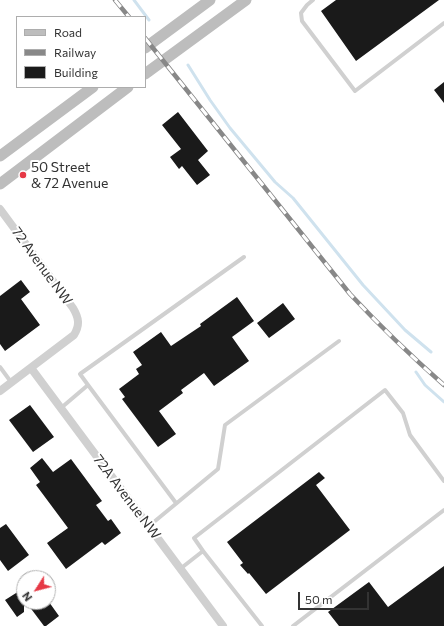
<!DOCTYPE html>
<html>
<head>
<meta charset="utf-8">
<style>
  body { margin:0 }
  #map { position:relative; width:444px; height:626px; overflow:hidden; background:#fff; font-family:Commissioner,sans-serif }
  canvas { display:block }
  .legend { position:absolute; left:16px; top:16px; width:130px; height:72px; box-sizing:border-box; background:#fff; border:1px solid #adadad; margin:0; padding:5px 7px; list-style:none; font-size:12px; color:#333 }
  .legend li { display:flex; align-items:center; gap:8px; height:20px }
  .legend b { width:20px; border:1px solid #adadad }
  .north { position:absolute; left:16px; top:570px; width:40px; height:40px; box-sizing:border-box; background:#fff; border:1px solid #adadad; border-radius:50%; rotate:234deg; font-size:11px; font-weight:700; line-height:16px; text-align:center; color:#333 }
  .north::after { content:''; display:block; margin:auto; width:14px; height:18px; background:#e63946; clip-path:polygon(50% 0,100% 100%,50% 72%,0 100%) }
  .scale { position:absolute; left:298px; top:592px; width:71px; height:18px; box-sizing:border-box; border:2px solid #333; border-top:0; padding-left:5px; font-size:12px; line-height:14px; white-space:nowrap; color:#333; -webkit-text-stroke:3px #fff; paint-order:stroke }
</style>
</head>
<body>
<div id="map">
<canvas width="444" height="626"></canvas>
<ul class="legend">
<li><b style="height:5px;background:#bdbdbd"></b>Road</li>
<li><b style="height:5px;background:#888"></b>Railway</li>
<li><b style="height:11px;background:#1a1a1a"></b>Building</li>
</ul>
<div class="north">N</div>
<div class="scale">50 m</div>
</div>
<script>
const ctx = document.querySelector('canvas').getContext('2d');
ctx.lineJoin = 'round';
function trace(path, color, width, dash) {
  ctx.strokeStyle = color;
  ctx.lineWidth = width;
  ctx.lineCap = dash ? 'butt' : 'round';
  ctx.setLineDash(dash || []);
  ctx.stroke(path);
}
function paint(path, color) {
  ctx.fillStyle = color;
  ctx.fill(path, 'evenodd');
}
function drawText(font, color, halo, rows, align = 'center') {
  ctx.font = font + ' Commissioner,sans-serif';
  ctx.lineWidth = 4;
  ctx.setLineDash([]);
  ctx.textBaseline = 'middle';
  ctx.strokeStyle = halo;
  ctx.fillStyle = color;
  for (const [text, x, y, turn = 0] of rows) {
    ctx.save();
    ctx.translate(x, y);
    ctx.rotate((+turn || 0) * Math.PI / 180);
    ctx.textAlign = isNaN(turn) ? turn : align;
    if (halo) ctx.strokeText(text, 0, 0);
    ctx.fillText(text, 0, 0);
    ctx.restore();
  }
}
trace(new Path2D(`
  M134,0L149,20
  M188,65L210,100L230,128L275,182L293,198L363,285L405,330L431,352
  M416,372L425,385L444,402`), '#cfe2ee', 3);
paint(new Path2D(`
  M336,0H439L356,61L321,11Z
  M444,82V103L434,90Z
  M178,112L208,151L198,160L210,175L197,185L182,166L179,169L170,157L181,149L162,125Z
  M21,280L30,292L21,299L40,325L5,351L0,344V296Z
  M237,297L254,321L232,337L249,361L214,386L204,373L181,390L183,393L159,411L176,434L158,447L122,399L125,397L119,389L139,374L136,369L142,365L133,352L161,332L171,346L201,326L200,324Z
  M283,303L295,319L269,338L257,323Z
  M30,405L54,437L33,452L9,420Z
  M42,458L53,472L71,459L102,501L96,505L108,521L111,519L121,533L105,545L102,542L66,569L47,543L68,528L36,485L40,482L30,468Z
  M319,472L325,478L316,485L350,530L266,594L249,573L248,574L240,565L243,563L227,542Z
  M6,524L29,555L8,571L0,560V528Z
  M444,566V626H339L328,612L369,582L388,607Z
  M24,588V612L17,617L5,600Z
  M26,602H49L59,616L46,626H44Z`), '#1a1a1a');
trace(new Path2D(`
  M313,0L307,5L301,13L302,21L355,91L444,23
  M0,367L11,382
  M88,385L80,374L244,257
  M61,408L88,385L176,503
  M149,526L218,469L225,425L339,341
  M203,551L194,538L385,390L403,413L410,435L444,481
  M180,569L203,551L262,626
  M293,626L444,510`), '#d0d0d0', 4);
trace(new Path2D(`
  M0,209L73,308C79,318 80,325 74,335L0,391
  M31,368L223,626`), '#d0d0d0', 8);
trace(new Path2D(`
  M145,48L210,0
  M145,74L246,0
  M0,156L93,87
  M0,184L128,87`), '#bdbdbd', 11);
const rail = new Path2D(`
  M115,0L129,17
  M145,38L350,294C380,326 411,356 444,385`);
trace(rail, '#888', 4.5);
trace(rail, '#fff', 3, [9]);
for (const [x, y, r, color] of [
  [23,175,4,"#e63946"]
]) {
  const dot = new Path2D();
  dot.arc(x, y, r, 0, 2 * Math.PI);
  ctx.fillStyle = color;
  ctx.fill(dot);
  trace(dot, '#fff', 1.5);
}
drawText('14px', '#333', '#fff', [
  ["50 Street",31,167],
  ["& 72 Avenue",31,183]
], 'left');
drawText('14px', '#333', '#fff', [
  ["72 Avenue NW",42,266,54],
  ["72A Avenue NW",127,497,53]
]);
</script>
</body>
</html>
